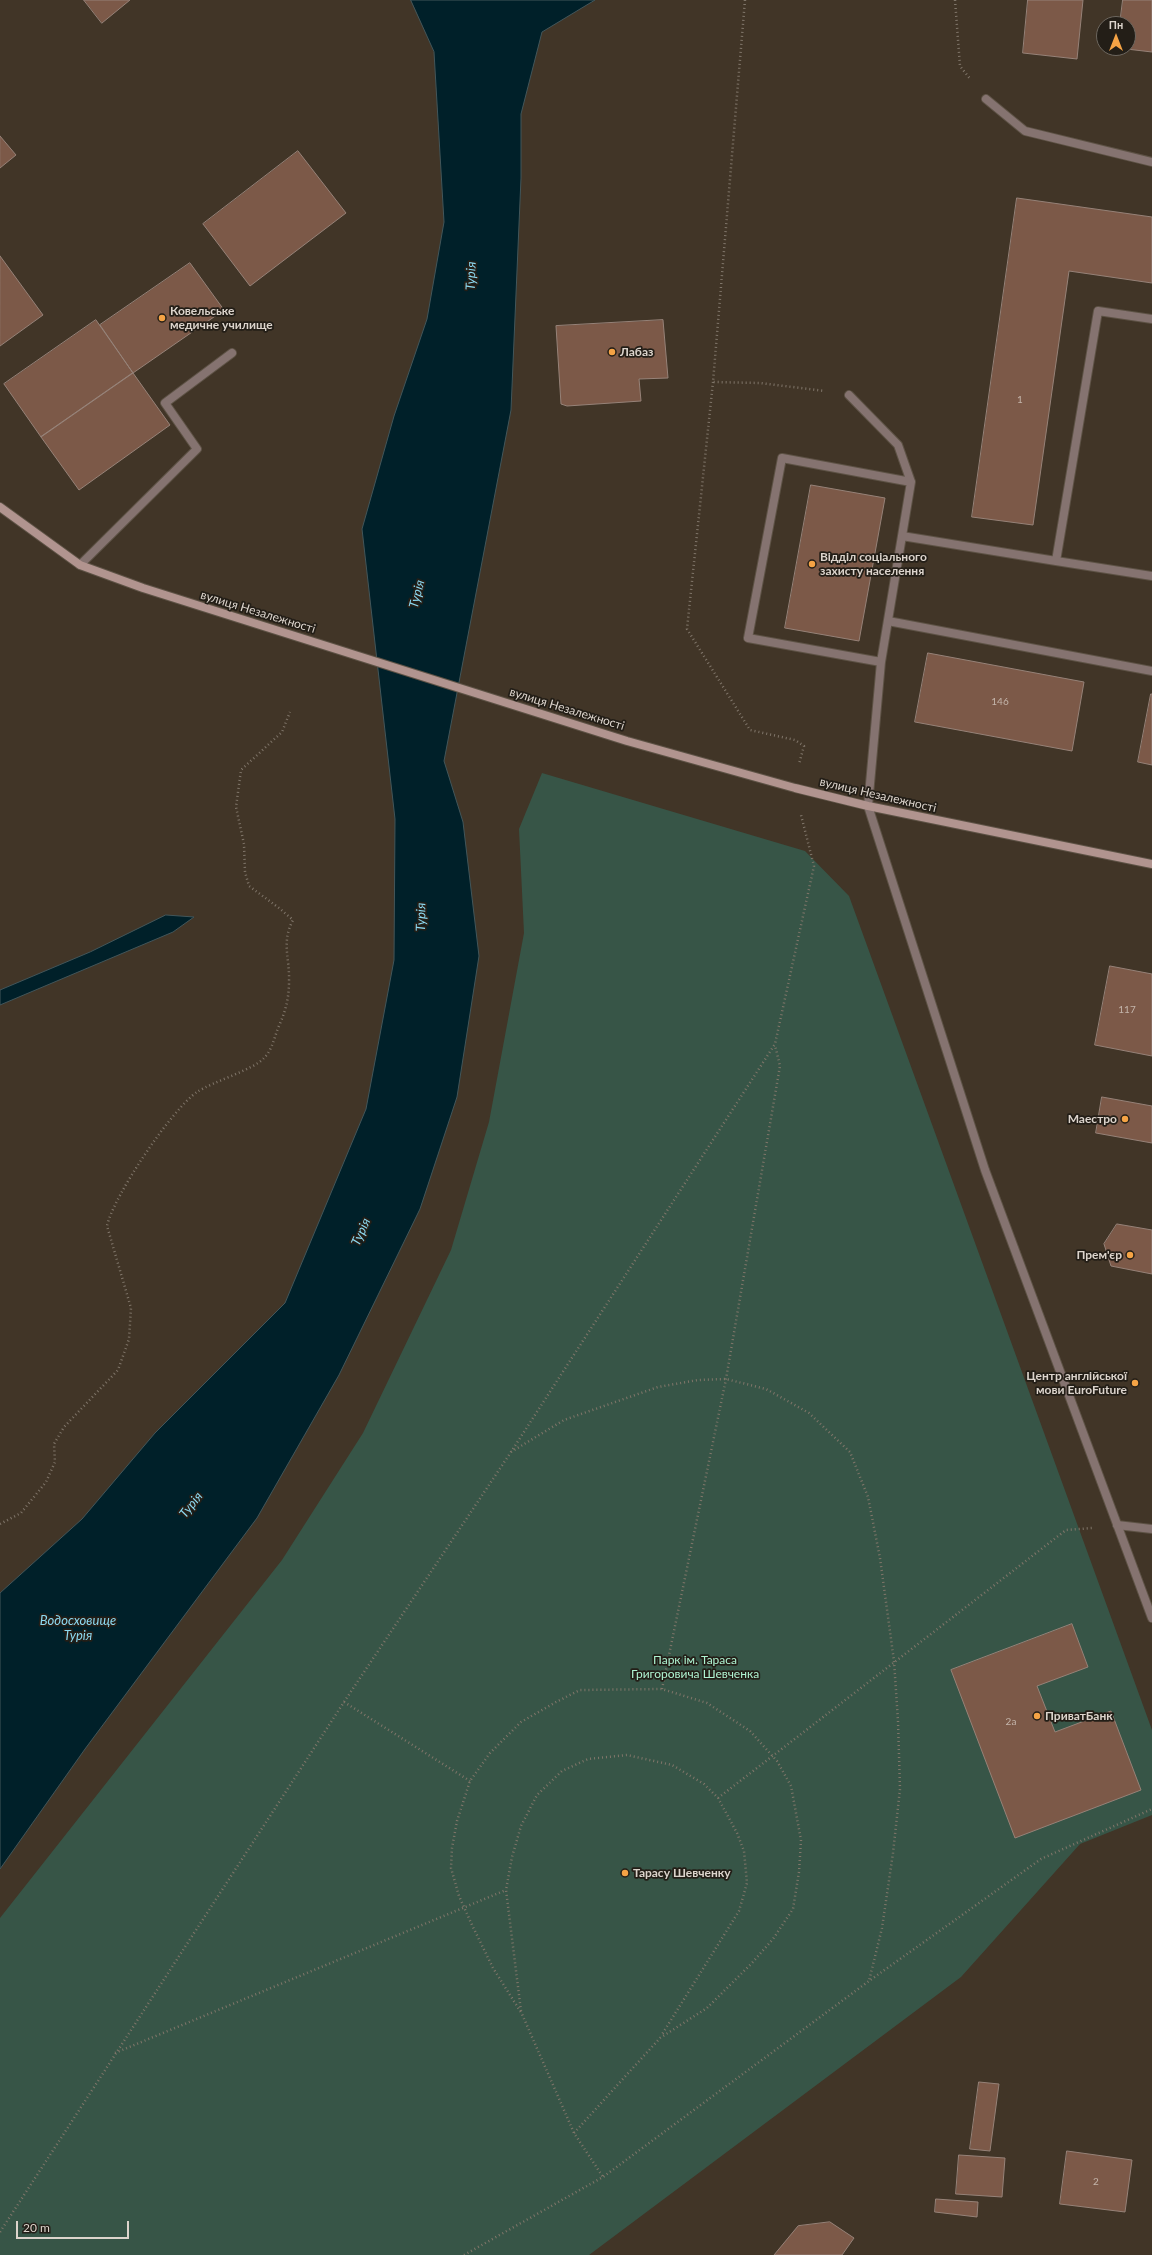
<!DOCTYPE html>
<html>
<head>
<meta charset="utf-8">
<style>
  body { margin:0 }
  #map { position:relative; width:1152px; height:2255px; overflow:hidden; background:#413527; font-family:Lato,sans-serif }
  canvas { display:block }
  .north { position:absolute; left:1096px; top:16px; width:40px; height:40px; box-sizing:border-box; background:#231e17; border:1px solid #6d675f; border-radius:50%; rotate:0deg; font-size:11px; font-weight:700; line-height:16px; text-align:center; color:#dcd4cc }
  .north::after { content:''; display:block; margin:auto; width:14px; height:18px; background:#f5a345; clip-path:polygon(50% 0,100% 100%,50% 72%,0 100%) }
  .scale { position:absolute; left:16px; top:2221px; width:113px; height:18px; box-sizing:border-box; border:2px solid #dcd4cc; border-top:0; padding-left:5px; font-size:12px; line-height:14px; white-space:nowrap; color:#dcd4cc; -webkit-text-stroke:3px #231e17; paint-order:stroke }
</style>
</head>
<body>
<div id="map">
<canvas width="1152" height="2255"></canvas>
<div class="north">Пн</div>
<div class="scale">20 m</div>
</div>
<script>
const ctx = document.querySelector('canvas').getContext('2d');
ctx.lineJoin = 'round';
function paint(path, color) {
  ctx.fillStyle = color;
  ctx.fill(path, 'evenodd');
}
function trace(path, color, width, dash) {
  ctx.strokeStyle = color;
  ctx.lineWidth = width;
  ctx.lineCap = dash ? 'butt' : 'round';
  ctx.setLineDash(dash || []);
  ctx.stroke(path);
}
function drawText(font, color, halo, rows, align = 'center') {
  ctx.font = font + ' Lato,sans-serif';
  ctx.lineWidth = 3.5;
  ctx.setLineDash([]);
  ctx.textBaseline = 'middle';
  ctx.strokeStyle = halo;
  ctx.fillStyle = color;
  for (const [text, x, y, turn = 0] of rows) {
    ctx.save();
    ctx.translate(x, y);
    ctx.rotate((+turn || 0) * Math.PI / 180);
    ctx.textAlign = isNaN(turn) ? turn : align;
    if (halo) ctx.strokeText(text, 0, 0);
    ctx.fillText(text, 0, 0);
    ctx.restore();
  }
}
paint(new Path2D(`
  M542,773L805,851L849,896L1152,1730V1815L1080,1844L961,1977L589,2255H0V1918L282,1560L363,1433L451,1250L489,1122L524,933L519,829Z`), '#375547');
const water = new Path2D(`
  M411,0H595L542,32L521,114V178L511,410L444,761L463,822L479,956L457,1097L420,1209L339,1375L257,1518L85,1749L0,1869V1593L82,1519L155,1433L285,1303L366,1109L394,960L395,819L362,529L394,416L427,319L444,222L434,52Z
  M166,915L194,917L173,932L0,1005V990L90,952Z`);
paint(water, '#002029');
trace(water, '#42565a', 1);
const building = new Path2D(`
  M84,0H130L102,23Z
  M1028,0H1083L1077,59L1023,53Z
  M1123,0H1152V52L1118,48H1128V24H1120Z
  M0,136L16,155L0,168Z
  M298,151L346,213L250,286L203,224Z
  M1017,198L1152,217V283L1069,271L1033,525L972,517Z
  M0,256L43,315L0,346Z
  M190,263L224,310L133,373L100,325Z
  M96,320L133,373L41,437L4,384Z
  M663,320L668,378L639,379L641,401L567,406L561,404L556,326Z
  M133,373L170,425L79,490L41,437Z
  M811,485L885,498L859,641L785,628Z
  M928,653L1084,682L1072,751L915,722Z
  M1151,694H1152V765L1138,762Z
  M1110,966L1152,974V1056L1095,1045Z
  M1102,1097L1152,1106V1143L1096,1133Z
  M1117,1224L1152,1230V1274L1111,1266L1104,1244Z
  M1072,1624L1088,1667L1037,1686L1055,1732L1111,1711L1141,1790L1015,1838L951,1670Z
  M979,2082L999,2084L990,2151L970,2149Z
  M1067,2151L1132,2160L1125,2212L1060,2204Z
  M959,2155L1005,2158L1002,2197L956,2194Z
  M936,2199L978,2202L977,2217L935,2212Z
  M830,2222L854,2238L842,2255H774L798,2226Z`);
paint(building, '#7c5948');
trace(building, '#968278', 1);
const service = new Path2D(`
  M986,99L1025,131L1152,162
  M1152,319L1098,311L1056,561L1152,576
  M849,395L898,445L911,482L881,662
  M902,536L1056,561
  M80,565L197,449L165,403L232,353
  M888,621L1152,671
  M868,806L881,662L748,638L782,458L911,482
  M1117,1525L1152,1529`);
const tertiary = new Path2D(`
  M868,806L985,1170L1152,1618`);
const secondary = new Path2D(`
  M0,507L80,565L143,588L627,741L795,788L868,806L1152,864`);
trace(service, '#5d5245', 10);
trace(tertiary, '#5d5245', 10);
trace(secondary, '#5d5245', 10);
trace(new Path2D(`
  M745,0L713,382L760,383L825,391
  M955,0L960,66L971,80
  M713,382L687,629L750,730L795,740L804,746L799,764
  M511,1452L564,1420L658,1387L698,1380L726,1379L766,1389L809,1413L850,1452L868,1497L880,1558L894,1661L898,1721L900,1789L893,1853L882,1928L869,1981
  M0,1524L21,1513L46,1482L55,1462L54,1444L64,1427L118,1370L129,1339L131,1308L107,1226C113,1197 172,1109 197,1092C212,1082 255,1069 264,1058C272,1050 274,1039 278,1028C285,1013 289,999 289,982C290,958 281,943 293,920L279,908L249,886L245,872L244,844L236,807L241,770L282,732L290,712
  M662,1689L726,1379L780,1066L775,1045
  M344,1702L470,1781
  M718,1798L1066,1530L1092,1528
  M521,2011L506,1890L512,1857L521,1826L537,1795L562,1771L588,1759L627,1755L672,1765L704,1784L718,1798L737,1833L744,1851L747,1883L739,1911L661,2036
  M115,2053L506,1890
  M574,2133L660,2038L707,2008L752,1963L773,1939L793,1909L799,1872L801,1840L791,1786L777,1761L750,1731L707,1703L662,1689L580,1690L556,1702L521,1722L490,1753L470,1781L457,1821L452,1848L451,1868L459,1896L472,1925L493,1968L522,2014L574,2133L603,2177
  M0,2232L344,1702L511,1452L775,1044L814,866L801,815
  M464,2255L603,2177L869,1981L1041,1859L1152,1809`), '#80766a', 2.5, [1, 3]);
trace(service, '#857370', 8);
trace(tertiary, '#857370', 8);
trace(secondary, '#b1948f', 8);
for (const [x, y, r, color] of [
  [162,318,4,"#f5a345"],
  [612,352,4,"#f5a345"],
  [812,564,4,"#f5a345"],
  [1125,1119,4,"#f5a345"],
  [1130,1255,4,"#f5a345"],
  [1135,1383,4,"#f5a345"],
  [1037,1716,4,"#f5a345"],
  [625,1873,4,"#f5a345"]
]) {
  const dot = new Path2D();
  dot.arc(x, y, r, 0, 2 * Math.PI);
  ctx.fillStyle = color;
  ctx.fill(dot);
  trace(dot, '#231e17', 1.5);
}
drawText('10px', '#c4b5ab', null, [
  ["1",1020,400],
  ["146",1000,702],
  ["117",1127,1010],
  ["2а",1011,1722],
  ["2",1096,2182]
]);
drawText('bold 12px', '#dcd4cc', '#231e17', [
  ["Ковельське",170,311],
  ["медичне училище",170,325],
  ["Лабаз",620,352],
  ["Відділ соціального",820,557],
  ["захисту населення",820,571],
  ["Маестро",1117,1119,"right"],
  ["Прем'єр",1122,1255,"right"],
  ["Центр англійської",1127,1376,"right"],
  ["мови EuroFuture",1127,1390,"right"],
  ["ПриватБанк",1045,1716],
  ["Тарасу Шевченку",633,1873]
], 'left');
drawText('12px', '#dcd4cc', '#231e17', [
  ["вулиця Незалежності",258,612,17],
  ["вулиця Незалежності",567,709,17],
  ["вулиця Незалежності",878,795,13]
]);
drawText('12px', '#aff4d2', '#231e17', [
  ["Парк ім. Тараса",695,1660],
  ["Григоровича Шевченка",695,1674]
]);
drawText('italic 13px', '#8cd9f1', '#231e17', [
  ["Турія",471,276,-88],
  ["Турія",417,594,-76],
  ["Турія",421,917,-89],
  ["Турія",361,1232,-66],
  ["Турія",191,1505,-52],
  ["Водосховище",78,1621],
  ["Турія",78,1636]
]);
</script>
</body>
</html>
